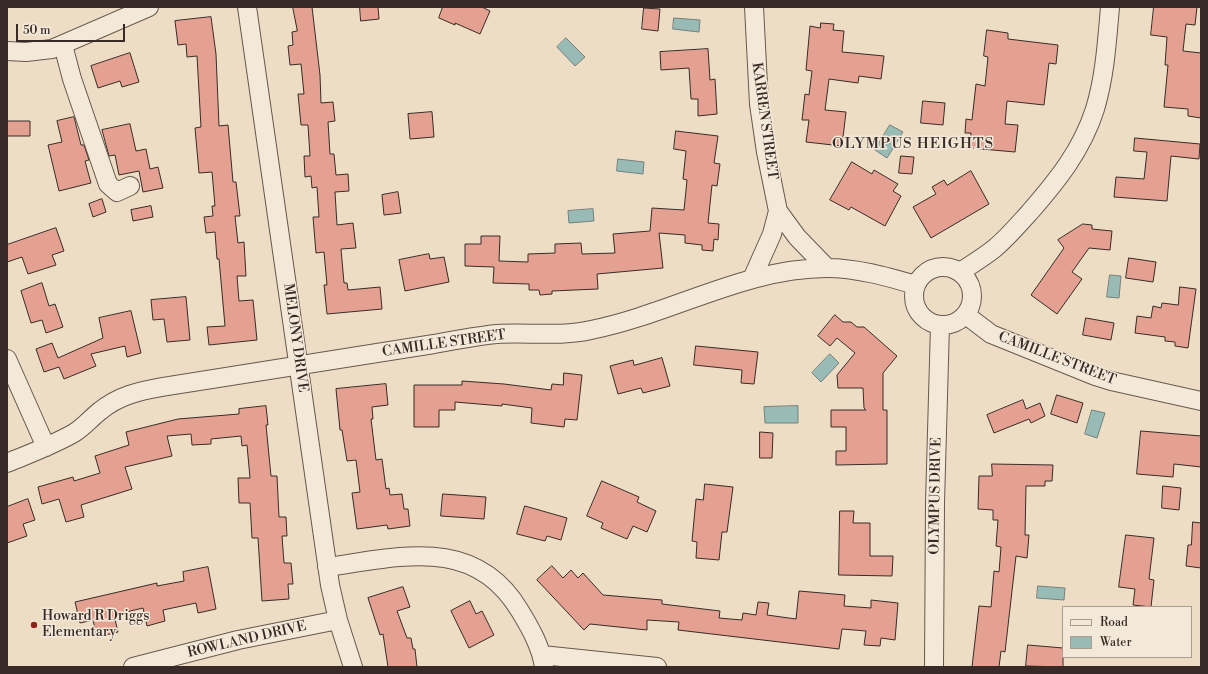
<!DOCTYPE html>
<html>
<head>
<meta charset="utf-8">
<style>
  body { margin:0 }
  #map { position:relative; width:1208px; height:674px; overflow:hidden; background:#eeddc5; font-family:"Libre Bodoni",serif }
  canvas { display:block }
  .frame { position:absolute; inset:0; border:8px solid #382b27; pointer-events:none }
  .legend { position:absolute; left:1062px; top:606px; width:130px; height:52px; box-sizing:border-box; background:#f4e9d9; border:1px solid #a99d92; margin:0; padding:5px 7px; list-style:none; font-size:12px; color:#382b27 }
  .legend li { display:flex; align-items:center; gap:8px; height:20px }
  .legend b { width:20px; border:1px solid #a99d92 }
  .scale { position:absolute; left:16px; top:24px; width:109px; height:18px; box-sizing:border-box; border:2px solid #382b27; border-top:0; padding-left:5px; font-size:12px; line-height:14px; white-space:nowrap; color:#382b27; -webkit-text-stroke:3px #f4e9d9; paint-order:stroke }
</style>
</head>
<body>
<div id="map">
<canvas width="1208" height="674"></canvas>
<div class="frame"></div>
<ul class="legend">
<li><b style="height:5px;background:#f4e9d9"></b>Road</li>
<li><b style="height:11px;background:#99bbb5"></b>Water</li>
</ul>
<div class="scale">50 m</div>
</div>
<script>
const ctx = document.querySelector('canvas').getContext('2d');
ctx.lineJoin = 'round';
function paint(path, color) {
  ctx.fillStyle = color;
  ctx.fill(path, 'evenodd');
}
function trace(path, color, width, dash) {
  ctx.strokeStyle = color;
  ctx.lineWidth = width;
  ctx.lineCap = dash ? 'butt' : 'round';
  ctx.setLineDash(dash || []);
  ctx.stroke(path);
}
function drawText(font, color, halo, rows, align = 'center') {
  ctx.font = font + ' "Libre Bodoni",serif';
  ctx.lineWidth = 3;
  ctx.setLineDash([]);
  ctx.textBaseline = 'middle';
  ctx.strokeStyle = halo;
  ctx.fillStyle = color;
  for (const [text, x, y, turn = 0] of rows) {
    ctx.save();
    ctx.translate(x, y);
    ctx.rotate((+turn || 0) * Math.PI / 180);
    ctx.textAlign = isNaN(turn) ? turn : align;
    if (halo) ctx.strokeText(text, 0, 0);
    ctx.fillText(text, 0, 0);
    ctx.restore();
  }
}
const water = new Path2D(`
  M674,18L700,20L699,32L673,29Z
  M566,38L585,57L575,66L557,47Z
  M890,125L903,132L887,158L875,150Z
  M618,159L644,162L643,174L617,171Z
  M593,209L594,221L569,223L568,211Z
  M1110,275L1121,276L1119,298L1107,297Z
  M830,354L839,363L821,382L812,373Z
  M798,406V423H765L764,407Z
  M1092,410L1105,413L1097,438L1085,434Z
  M1038,586L1065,588L1064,600L1037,598Z`);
paint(water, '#99bbb5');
trace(water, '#72817c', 1);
const building = new Path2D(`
  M293,7H312L320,75L321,103L333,102L335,121L328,122L330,154H334L336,175L348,174L349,191L335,192L337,225L353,223L356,248L341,249L344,283H347L348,290L380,287L382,309L327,314L324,285H327L324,252L316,253L313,217H319L317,187L312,188L311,176L305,177L304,156H310L308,125H301L298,94H304L301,64L290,65L288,46L293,45L292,32L297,31Z
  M360,7H378L379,19L361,21Z
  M443,7H482L490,11L480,34L455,23V25L439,18Z
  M1154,7H1197L1195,25L1186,24L1183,51L1201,53V118L1188,116V109L1164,107L1168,65H1165L1167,37L1151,35Z
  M644,8L660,9L658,31L642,29Z
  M211,17L216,54L219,126L228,125L233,182H236L240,216H235L238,243L244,242L246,276H237L239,301L253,300L257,340L209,345L207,327L225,326L219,259H217L215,232L206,233L204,217L213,216L212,206H215L212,172L199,173L195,128L201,127L197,56L187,57L186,44L178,45L175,21Z
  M821,23L834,24L833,30L844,31L842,52L884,56L881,79L859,76L858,83L829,79L825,110L846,112L842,146L806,142L809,120H802L805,94L809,95L812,71L806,70L810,26L820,28Z
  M987,30L1008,33V39L1058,45L1056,64L1049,63L1044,105L1007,101L1005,124L1018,125L1015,152L970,148L971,133H965L966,119L972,120L976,84L985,86L988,57L984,56Z
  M708,49L710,80L715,79L717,114L698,116V99H691L689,68L661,70L660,52Z
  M130,53L139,82L122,87L120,81L98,88L91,66Z
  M923,101L945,103L943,125L921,123Z
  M432,112L434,137L410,139L408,114Z
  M74,117L81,145H84L89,160L85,161L91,183L59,191L48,145L62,142L57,121Z
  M7,121H30V136H7Z
  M130,124L136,151L146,149L150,169L158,167L163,188L143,192L139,171L119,175L115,155L109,156L102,130Z
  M676,131L718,136L714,163L720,164L717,186L712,185L708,223L719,224L718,240L714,239L713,251L702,250V245L685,243V235L659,233L663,268L597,274L598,289L552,291V294L540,295L539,290H529V284L493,283L494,267L465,266V244H481V236H500L499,261L528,262V254L555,253V244L581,243L582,254L615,253L613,234L650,231L652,208L684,210L687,180L683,179L686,151L674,149Z
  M1135,138L1200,144L1199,159L1171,156L1167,201L1114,197L1116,177L1144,179L1147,152L1134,151Z
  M901,156L914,157L912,174L899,173Z
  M852,162L872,174L874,170L898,184L893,191L901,196L885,226L851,207L849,210L830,200Z
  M971,171L989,204L931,238L913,207L936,194L932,187L944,180L947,185Z
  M398,192L401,213L384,215L382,195Z
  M102,199L106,212L93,217L89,204Z
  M151,206L153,217L133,221L131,210Z
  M1083,224L1092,225V229L1112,231L1110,250L1089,248L1072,272L1082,279L1057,314L1031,295L1064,248L1058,240Z
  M56,228L64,251L52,255L56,265L28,274L22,257L7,262V245Z
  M429,254L430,259L444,257L449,282L405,291L399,260Z
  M1129,258L1156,262L1153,282L1126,278Z
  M42,283L49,306L55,304L63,327L46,333L42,320L31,323L21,291Z
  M1180,287L1196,289L1188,348L1175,346V342L1165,341V337L1135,333L1137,316L1151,318L1153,306L1161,308L1162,303L1178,305Z
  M186,297L190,340L167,342L164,319L153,320L151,300Z
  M131,311L141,353L127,357L125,346L91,354L96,366L64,379L59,367L44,372L36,349L52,343L58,358L103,338L99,318Z
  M835,315L843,322H851L857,327H864L897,356L883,373V410H887V464L836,465V451H846V427H831V410H866L864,408L863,388H838L837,375L855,353L837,338L830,346L818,336Z
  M1086,318L1114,323L1111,340L1083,335Z
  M696,346L758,352L754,384L741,383L742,370L694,365Z
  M662,358L670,386L643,393L641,388L618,394L610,366L633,360L634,365Z
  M564,373L582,375L577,420L565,419L564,427L531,423L532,408L502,404V406L455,402V410H439V427H414V385H462V381L504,384L551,390L552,384L563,385Z
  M386,384L388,405L372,407L373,419H371L376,460L382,459L386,489L389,488L390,495L402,494L404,509H408L410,526L388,529L387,525L357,529L352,493L360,492L356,460L347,461L342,430H340L336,389Z
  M1057,395L1083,403L1077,423L1051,414Z
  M1023,400L1026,409L1040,403L1045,416L1031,423L1029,419L994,433L987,415Z
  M266,406L268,425H266L271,476H277L279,517H286L287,536H282L284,563H291L293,584H288L289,599L262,601L258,538H252L250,503H239L238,478H250L247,445L242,446L241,436L211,439V444L192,445L191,434L167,436L172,456L125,467L132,489L81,505L84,517L66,522L59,499L42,504L38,487L73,477L74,481L100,473L95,456L129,445L126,432L178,419L239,414V409Z
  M1141,431L1201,436V467L1174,464L1173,477L1137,474Z
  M760,432L773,433L772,458H760Z
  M992,464L1053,465L1052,481H1045V486H1026L1025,535H1029L1027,558L1016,556L1005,652L1001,651L999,667H972L979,606L991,607L994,571L999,572L1001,547L996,546L998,520H993V510L978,509L979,476H992Z
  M602,481L639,497L637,502L656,511L647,532L633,526L627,539L601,528L603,523L587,516Z
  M705,484L733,487L727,532H722L719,560L696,558L697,542L692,541L696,499L703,500Z
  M1163,486L1181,488L1179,510L1162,508Z
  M443,494L486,497L484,519L441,516Z
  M28,499L35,520L23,524L27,536L7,543V507Z
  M525,506L567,518L561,540L547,536L545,541L517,534Z
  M840,511H854L853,523H870V556H893L892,576L839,575Z
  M1193,522L1201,523V568L1186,566L1188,545H1191Z
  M1126,535L1154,538L1149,579L1154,580L1151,607L1133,605L1135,589L1119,587Z
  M552,566L563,578L571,570L578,578L583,573L603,595L662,600V604L720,611L719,618L742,620L743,613L756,615L758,602L769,603L767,615L796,619L799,591L845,595L844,606L871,608V600L898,603L895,640L881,638L880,646L864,645L866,631L842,629L839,649L678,630L679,622L647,620V630L590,624L584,630L537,580Z
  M208,567L216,609L198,613L196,603L163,610L165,621L147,626L143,608L114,615L118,632L97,637L93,620L80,623L75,602L157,583V586L184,581L183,572Z
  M403,587L410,607L397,611L407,638H411L413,649H415L417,667H388L383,634L380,635L368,598Z
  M470,601L476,614L482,611L494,635L469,648L451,611Z
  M1028,645L1063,648V667L1026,666Z`);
paint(building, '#e4a192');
trace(building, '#382b27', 1);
const minor = new Path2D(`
  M247,7L330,585L338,620L353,667
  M754,7L759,104L766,152L778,211L797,237L827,268
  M63,45L72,79L108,184L117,192L130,186
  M7,51L26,52L52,49L149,7
  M914 296a29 29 0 1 1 58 0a29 29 0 1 1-58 0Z
  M960,272C972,264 984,257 995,248C1008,237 1018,225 1029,213C1057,181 1082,150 1095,109C1105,76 1107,41 1110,7
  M752,279L772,234L778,211
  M966,315L991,334L1095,376L1111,381L1201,401
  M7,359L46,447
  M7,463C29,454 53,445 74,433C84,427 91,418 100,411C118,396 139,391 162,387L434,344C455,340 476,336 497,334C528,332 560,337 591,330C671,314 745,268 827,268C857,268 888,277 916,285
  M327,567C400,557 475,535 520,611C531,629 541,647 544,667
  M542,655L657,667
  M133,667L238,640L338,620
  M934,667L935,503L940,325`);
trace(minor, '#66584e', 20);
trace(minor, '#f4e9d9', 18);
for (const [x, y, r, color] of [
  [34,625,4,"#8f2418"]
]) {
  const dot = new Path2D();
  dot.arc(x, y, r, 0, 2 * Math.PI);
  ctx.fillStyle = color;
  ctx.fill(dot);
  trace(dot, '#f4e9d9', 1.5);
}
drawText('14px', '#382b27', '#f4e9d9', [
  ["KARREN STREET",764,121,82],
  ["MELONY DRIVE",295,338,82],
  ["CAMILLE STREET",444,344,-8],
  ["CAMILLE STREET",1057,359,21],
  ["OLYMPUS DRIVE",936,496,-89],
  ["ROWLAND DRIVE",247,640,-13]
]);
drawText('14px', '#382b27', '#f4e9d9', [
  ["Howard R Driggs",42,617],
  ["Elementary",42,633]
], 'left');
ctx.letterSpacing = '1px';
drawText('15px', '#382b27', '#f4e9d9', [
  ["OLYMPUS HEIGHTS",913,144]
]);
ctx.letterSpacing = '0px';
</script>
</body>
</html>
